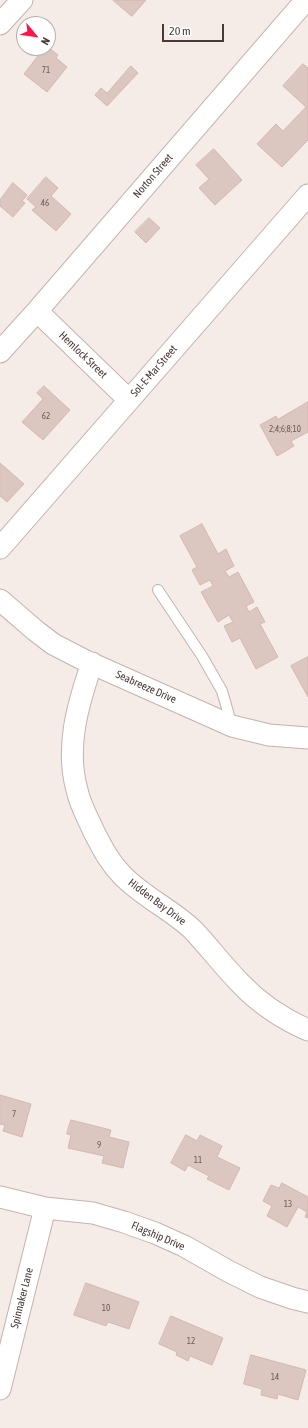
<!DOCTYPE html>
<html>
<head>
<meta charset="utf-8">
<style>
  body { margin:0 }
  #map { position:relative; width:308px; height:1428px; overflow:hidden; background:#f5ece8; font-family:"Asap Condensed",sans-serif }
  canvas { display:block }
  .north { position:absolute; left:16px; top:16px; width:40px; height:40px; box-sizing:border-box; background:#fff; border:1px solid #b6b0af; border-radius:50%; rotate:119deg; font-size:11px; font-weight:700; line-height:16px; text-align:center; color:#493a36 }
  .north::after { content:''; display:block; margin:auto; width:14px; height:18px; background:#ff154c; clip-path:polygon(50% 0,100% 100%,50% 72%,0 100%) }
  .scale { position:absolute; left:162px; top:24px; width:62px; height:18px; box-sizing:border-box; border:2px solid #493a36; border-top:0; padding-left:5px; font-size:12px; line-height:14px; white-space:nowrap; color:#493a36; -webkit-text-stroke:3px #fff; paint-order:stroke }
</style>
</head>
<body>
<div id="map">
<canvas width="308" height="1428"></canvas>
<div class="north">N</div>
<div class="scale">20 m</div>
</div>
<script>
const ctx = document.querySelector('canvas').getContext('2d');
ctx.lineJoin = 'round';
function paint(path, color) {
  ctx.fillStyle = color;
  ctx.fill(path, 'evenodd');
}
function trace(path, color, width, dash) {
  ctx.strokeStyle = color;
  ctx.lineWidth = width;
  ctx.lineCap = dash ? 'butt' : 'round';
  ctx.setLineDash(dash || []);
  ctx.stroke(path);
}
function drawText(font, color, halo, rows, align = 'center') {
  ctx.font = font + ' "Asap Condensed",sans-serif';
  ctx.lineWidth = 3;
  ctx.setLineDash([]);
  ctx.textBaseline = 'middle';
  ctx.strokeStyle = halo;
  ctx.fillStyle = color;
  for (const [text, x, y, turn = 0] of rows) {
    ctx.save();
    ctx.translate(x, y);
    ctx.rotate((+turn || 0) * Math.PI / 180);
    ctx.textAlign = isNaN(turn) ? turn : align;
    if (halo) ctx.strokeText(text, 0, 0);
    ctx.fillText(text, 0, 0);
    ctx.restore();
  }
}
const building = new Path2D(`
  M113,0H146L132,16Z
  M48,47L58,55L56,58L67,67L47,92L24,74L44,48Z
  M303,64L308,68V140L282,167L257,144L276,124L283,131L306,107L283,86Z
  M131,66L138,73L107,106L95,95L101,88L107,93Z
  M214,149L242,180L215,205L199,188L209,179L196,165Z
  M46,177L58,188L51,196L71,214L56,231L32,210L36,207L27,199Z
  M13,183L27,195L22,201L25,203L13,217L0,206V200Z
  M149,218L160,228L146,243L135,232Z
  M44,386L70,410L43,440L22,422L43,399L37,393Z
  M308,402V432L291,441L294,446L277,456L260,425L276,416L278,419Z
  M0,463L24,484L7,502L0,496Z
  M202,524L218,554L226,549L234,566L225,571L229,577L238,572L254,602L246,606L249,612L257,607L265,622L260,624L278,657L256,669L240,638L232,642L224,626L233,622L229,615L218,622L201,592L213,586L210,580L200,585L192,570L197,567L180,536Z
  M308,657V697L291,666Z
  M0,1095L31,1104L22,1137L3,1131L5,1125L0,1124Z
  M71,1120L111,1130L109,1137L129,1142L123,1168L102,1163L104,1156L68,1148L71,1135L67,1134Z
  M186,1135L197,1141L200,1135L222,1146L217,1157L240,1168L229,1190L207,1179L209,1176L188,1165L185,1171L171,1163Z
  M282,1183L308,1197V1218L305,1217L307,1212L298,1207L287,1227L267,1216L272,1206L263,1201L271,1185L279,1188Z
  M86,1283L139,1302L129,1329L108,1322L106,1326L74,1315Z
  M171,1316L223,1338L212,1365L190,1356L188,1361L176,1355L177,1352L159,1344Z
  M251,1355L306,1370L298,1400L278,1394L277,1399L261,1395L262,1389L244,1384Z`);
paint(building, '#dbc6c0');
trace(building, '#d3b8b0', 1);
const service = new Path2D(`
  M158,590L202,656L222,691L232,726`);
const minor = new Path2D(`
  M0,24L22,0
  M37,311L129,400
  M0,352L37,311L306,0
  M0,548L308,195
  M0,600L36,631L53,644L86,661L232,726L269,735L308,738
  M92,663C78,704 65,747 77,790C80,805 88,818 94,832C102,847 109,862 122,875C143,897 171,909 193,930C210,948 224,967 241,984C260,1004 283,1019 308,1030
  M0,1197L45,1208L93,1213L124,1222L155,1233L184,1246L228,1271L260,1287L292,1298L308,1302
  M0,1389L45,1208`);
trace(service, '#c4b3ad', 12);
trace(minor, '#c4b3ad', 23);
trace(service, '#fff', 10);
trace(minor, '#fff', 21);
drawText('9px', '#6e5d58', null, [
  ["71",46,70],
  ["46",45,203],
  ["62",46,416],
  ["2;4;6;8;10",285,429],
  ["7",14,1114],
  ["9",99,1145],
  ["11",198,1160],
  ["13",288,1204],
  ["10",106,1308],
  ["12",191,1341],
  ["14",275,1377]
]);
drawText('11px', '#493a36', '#fff', [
  ["Norton Street",153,176,-49],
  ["Hemlock Street",83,355,44],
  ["Sol-E-Mar Street",154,371,-49],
  ["Seabreeze Drive",146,687,24],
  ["Hidden Bay Drive",157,902,37],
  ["Flagship Drive",158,1236,23],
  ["Spinnaker Lane",22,1298,-76]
]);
</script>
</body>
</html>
